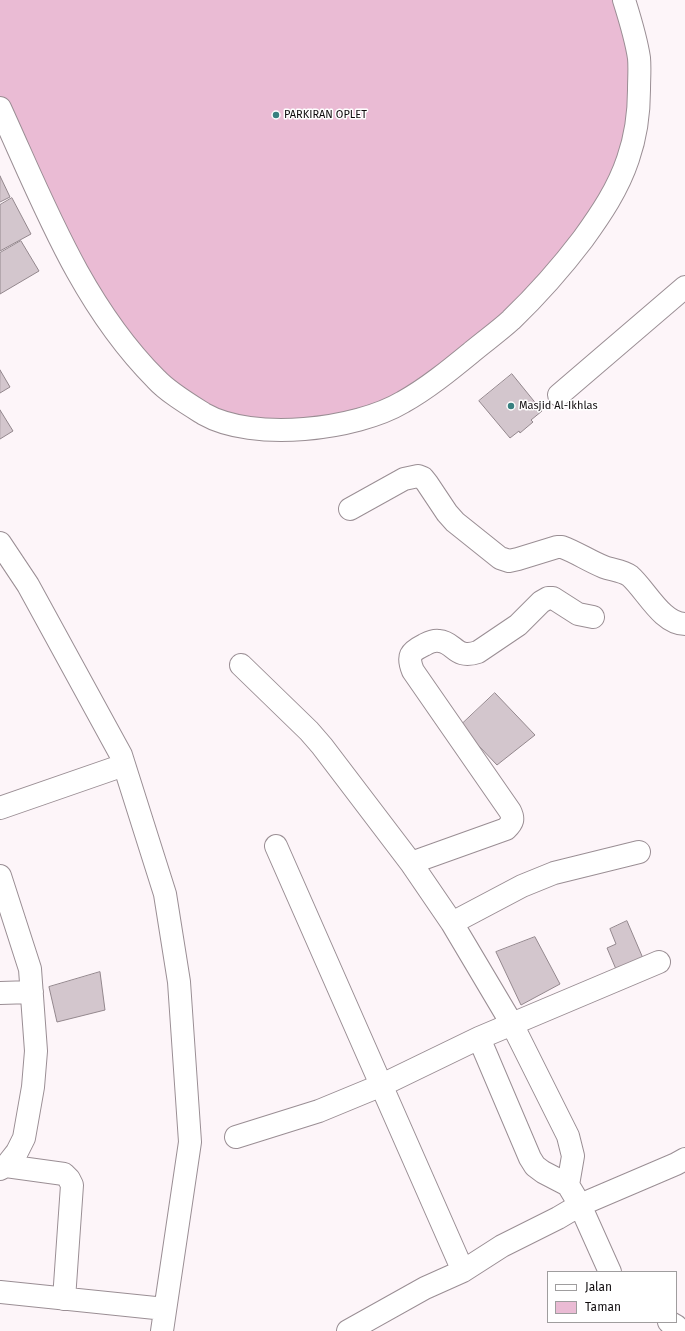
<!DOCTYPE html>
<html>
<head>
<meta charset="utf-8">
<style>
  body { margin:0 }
  #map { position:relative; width:685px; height:1331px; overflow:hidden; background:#fdf5f9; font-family:"Fira Sans",sans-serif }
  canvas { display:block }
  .legend { position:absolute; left:547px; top:1271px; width:130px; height:52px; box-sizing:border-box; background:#fff; border:1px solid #9f9d9e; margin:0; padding:5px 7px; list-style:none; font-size:12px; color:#0f0b0d }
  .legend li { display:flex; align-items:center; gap:8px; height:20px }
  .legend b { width:20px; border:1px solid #9f9d9e }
</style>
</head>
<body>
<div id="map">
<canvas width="685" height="1331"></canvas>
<ul class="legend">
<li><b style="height:5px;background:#fff"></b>Jalan</li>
<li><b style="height:11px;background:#eabbd4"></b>Taman</li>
</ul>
</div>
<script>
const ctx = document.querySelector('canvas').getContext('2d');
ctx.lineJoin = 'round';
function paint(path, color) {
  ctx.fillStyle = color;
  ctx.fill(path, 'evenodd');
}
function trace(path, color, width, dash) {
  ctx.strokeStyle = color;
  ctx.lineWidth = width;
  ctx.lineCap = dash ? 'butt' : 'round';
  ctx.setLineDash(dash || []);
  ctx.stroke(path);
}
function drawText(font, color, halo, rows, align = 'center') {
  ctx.font = font + ' "Fira Sans",sans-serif';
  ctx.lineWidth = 3;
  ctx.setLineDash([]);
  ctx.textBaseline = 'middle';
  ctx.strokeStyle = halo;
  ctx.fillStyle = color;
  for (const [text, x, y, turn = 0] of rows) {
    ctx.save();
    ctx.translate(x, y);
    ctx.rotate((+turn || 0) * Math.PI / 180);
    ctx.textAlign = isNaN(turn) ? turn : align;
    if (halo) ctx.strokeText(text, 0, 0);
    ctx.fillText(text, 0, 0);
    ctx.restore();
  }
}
paint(new Path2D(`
  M0,0H621L637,65L616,181L507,319L373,413L245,425L169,387L105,313L0,99Z`), '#eabbd4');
const building = new Path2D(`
  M0,176L10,197L0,202Z
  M12,198L31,234L0,251V205Z
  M21,241L39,271L0,294V253Z
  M0,370L10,387L0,393Z
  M512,374L542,411L531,420L533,422L520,433L519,431L510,438L479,401Z
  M0,410L13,431L0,439Z
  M495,693L535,735L497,765L460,726Z
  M627,921L648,970L621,981L607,948L616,944L610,929Z
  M535,937L560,984L521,1005L496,952Z
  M100,972L105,1010L57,1022L49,987Z`);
paint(building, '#d3c6cd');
trace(building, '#93878d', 1);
const minor = new Path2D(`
  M0,108C43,202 81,304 156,379C168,392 188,404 204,414C253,442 356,430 403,402C428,388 451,369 473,351C485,341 499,331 511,320C537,295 561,268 583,239C601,214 618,189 628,159C636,136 639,114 639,90C639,79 640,68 639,58C636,38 630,19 624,0
  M559,395L685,287
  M350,509L404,479L418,476L423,478L427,483L447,513L455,522L500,558L509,561L518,559L557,547H562C576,552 589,561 604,567C612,570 623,571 630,576C646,590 662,624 685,624
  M0,543L28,585L121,755L165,894L179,982L190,1142L162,1331
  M241,665L309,731L322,746L411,863L452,923L512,1024L568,1136L573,1156L568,1185
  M0,808L124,765
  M276,846L463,1271
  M411,863L506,829C513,822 514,819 510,811L413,671C407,656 410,652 424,645C428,643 433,640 439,641C455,642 455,660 478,652L518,625L541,602L548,598H553L578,614L593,617
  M0,876L30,969L36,1051L33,1087L24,1138L17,1152L6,1166L0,1169
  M452,923L522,886L554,873L639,852
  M0,993L32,992
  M479,1038L530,1158L535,1166L543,1172L568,1185L580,1205L610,1272
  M236,1137L319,1111L382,1085L479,1038L659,962
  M6,1166L64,1174L69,1179L72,1185L64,1299
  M0,1292L165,1309
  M669,1322L676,1326
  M348,1331L425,1288L463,1271L502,1246L558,1218L580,1205L676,1164L685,1159`);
trace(minor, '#9a8e94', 24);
trace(minor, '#fff', 22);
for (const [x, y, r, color] of [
  [276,115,4,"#388080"],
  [511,406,4,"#388080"]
]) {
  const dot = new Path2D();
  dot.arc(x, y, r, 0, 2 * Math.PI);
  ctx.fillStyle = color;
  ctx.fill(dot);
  trace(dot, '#fff', 1.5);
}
drawText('11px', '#0f0b0d', '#fff', [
  ["PARKIRAN OPLET",284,115],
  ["Masjid Al-Ikhlas",519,406]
], 'left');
</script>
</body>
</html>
